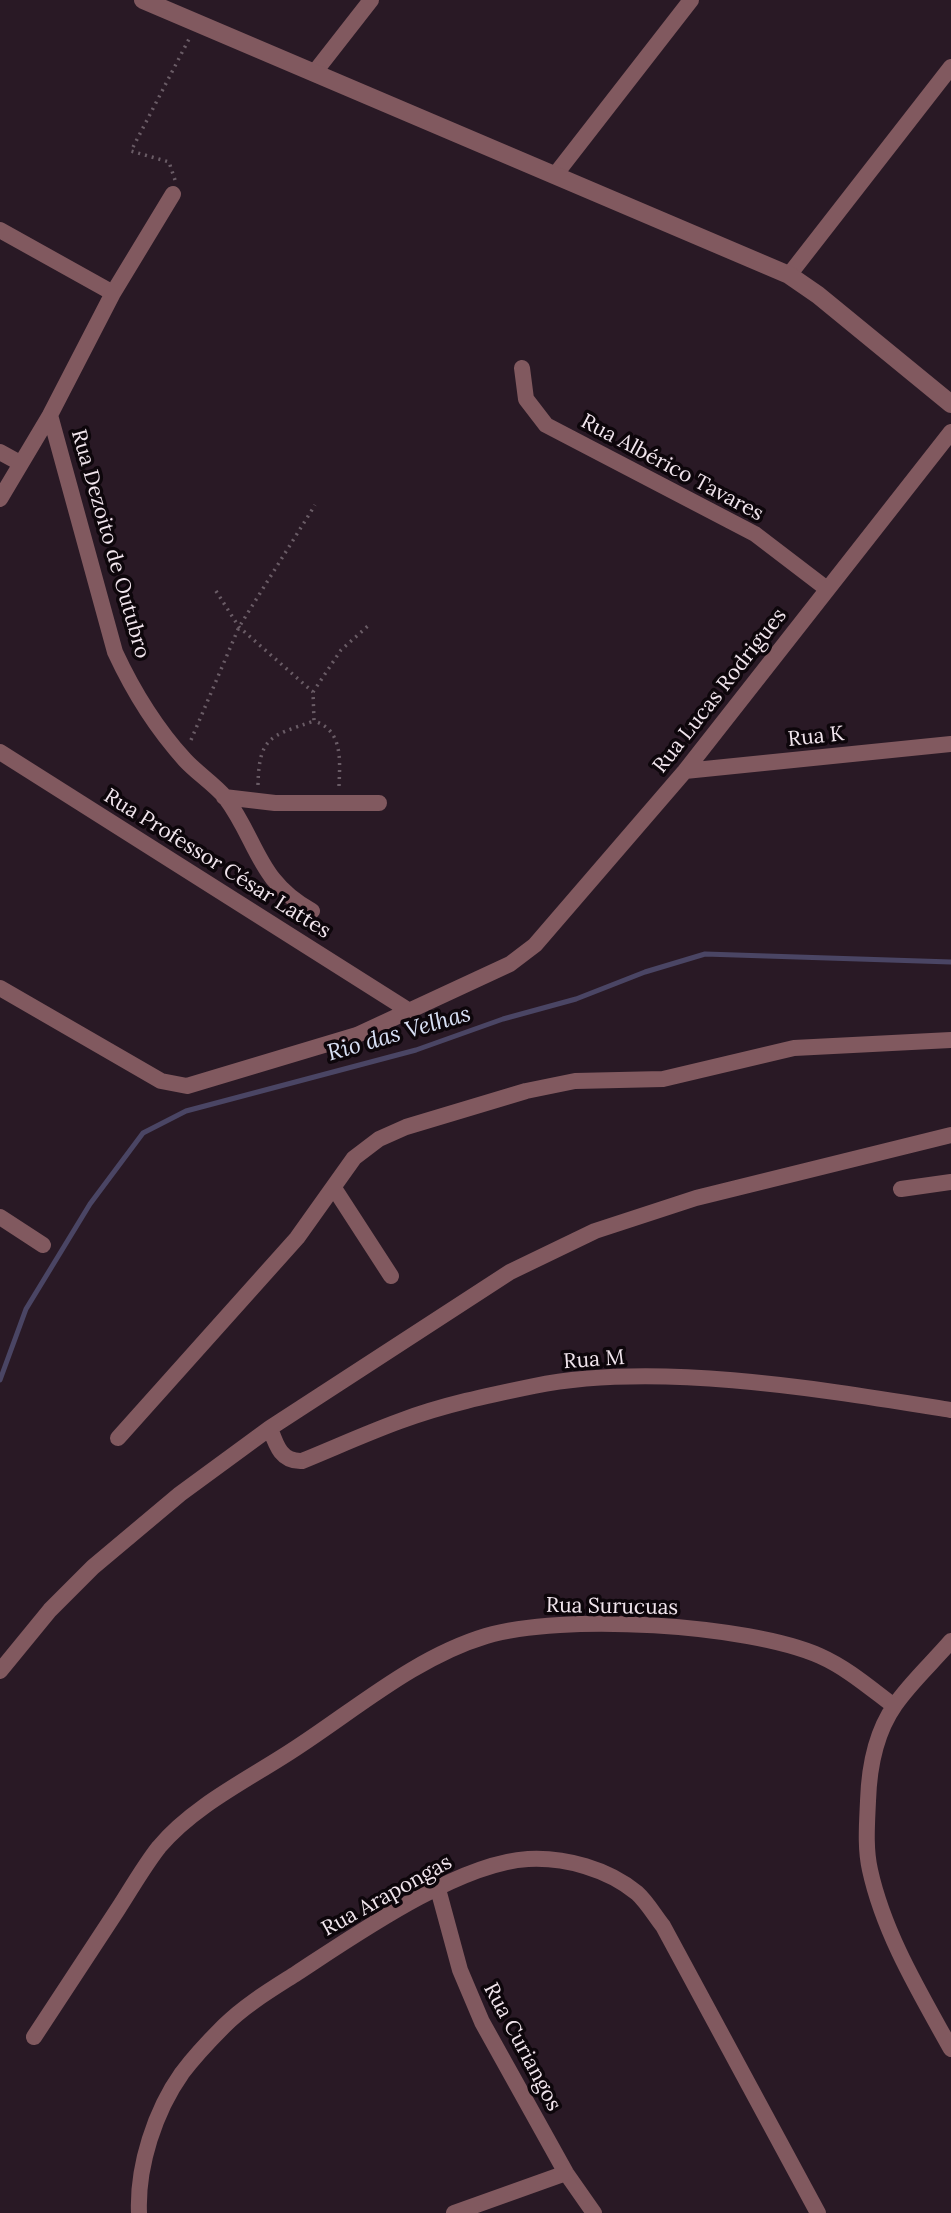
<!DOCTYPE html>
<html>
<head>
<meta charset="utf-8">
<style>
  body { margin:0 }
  canvas { display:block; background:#291925 }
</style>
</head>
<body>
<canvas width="951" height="2213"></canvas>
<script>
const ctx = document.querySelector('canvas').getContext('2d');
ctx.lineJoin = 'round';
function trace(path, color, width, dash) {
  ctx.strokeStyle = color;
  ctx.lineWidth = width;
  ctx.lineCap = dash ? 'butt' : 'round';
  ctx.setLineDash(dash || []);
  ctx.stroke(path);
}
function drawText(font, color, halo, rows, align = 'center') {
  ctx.font = font + ' Lora,serif';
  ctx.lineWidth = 7;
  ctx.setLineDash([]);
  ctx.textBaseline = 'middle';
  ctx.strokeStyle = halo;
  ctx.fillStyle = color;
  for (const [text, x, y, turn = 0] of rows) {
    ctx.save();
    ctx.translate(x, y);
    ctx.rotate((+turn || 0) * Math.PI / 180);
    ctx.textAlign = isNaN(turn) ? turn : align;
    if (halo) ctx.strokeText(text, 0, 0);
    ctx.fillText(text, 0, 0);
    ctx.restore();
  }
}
trace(new Path2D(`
  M0,1380L26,1309L90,1204L143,1133L186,1111L416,1050L503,1019L576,999L645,972L705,954L951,962`), '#4a4564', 5);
trace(new Path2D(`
  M175,180L169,162L131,151L189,39
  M216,591L239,627L313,692
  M191,740L239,627L315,505
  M258,785C259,736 271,736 314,721
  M339,786C340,760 343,730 314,721L313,692L341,650L369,625`), '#6a5c66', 3.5, [2, 5]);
trace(new Path2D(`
  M314,73L371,0
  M555,175L691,0
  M0,230L113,293
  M789,275L951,67
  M522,368L526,399L546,425L755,534L827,589
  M50,415L115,652C134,693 155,727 185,760C197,773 214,784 225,797C258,841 257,881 312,911
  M0,452L20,463
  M0,499L50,415L113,293L173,194
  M0,752L411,1012
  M685,771L951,744
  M224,797L275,803H379
  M0,988L161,1081L187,1086L357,1035L510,964L535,945L685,771L951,432
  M334,1188L391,1276
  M901,1189L951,1182
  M0,1217L43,1245
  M270,1428C276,1445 281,1462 302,1461C334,1448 367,1433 400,1421C442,1405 490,1395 534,1386C658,1361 826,1390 951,1410
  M118,1438L297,1238L354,1158L379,1139L406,1127L526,1091L575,1081L663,1079L794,1048L951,1040
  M951,1641C933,1662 910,1683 895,1705C876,1732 869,1769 868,1801C867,1824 865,1848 870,1870C884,1934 920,1993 951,2049
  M0,1671L50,1610L93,1567L180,1494L270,1428L510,1272L595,1231L696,1198L951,1135
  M438,1889L460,1970L482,2022L566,2173L594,2213
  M34,2037C62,1995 90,1952 118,1909C131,1889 144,1866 159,1847C194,1805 251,1778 296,1748C356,1709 416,1657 486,1636C561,1613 748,1624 820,1656C847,1668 870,1688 894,1706
  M139,2213C137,2166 155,2111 182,2073C194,2057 210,2040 224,2026C245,2005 272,1989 297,1973C355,1935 458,1863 528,1859C565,1857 608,1869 637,1893C647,1902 655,1916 663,1926L818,2213
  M454,2213L566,2173`), '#81595f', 16);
trace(new Path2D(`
  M143,0L789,275L818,295L951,404`), '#81595f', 18);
drawText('21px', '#f1e5ed', '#0d060b', [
  ["Rua Albérico Tavares",672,468,28],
  ["Rua Dezoito de Outubro",110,544,74],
  ["Rua Lucas Rodrigues",720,691,-52],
  ["Rua K",816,737,-6],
  ["Rua Professor César Lattes",217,864,32],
  ["Rua M",594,1360,-4],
  ["Rua Surucuas",612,1607,1],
  ["Rua Arapongas",387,1896,-29],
  ["Rua Curiangos",522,2047,62]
]);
drawText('italic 23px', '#d8e0f5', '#0d060b', [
  ["Rio das Velhas",399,1034,-16]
]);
</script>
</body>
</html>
